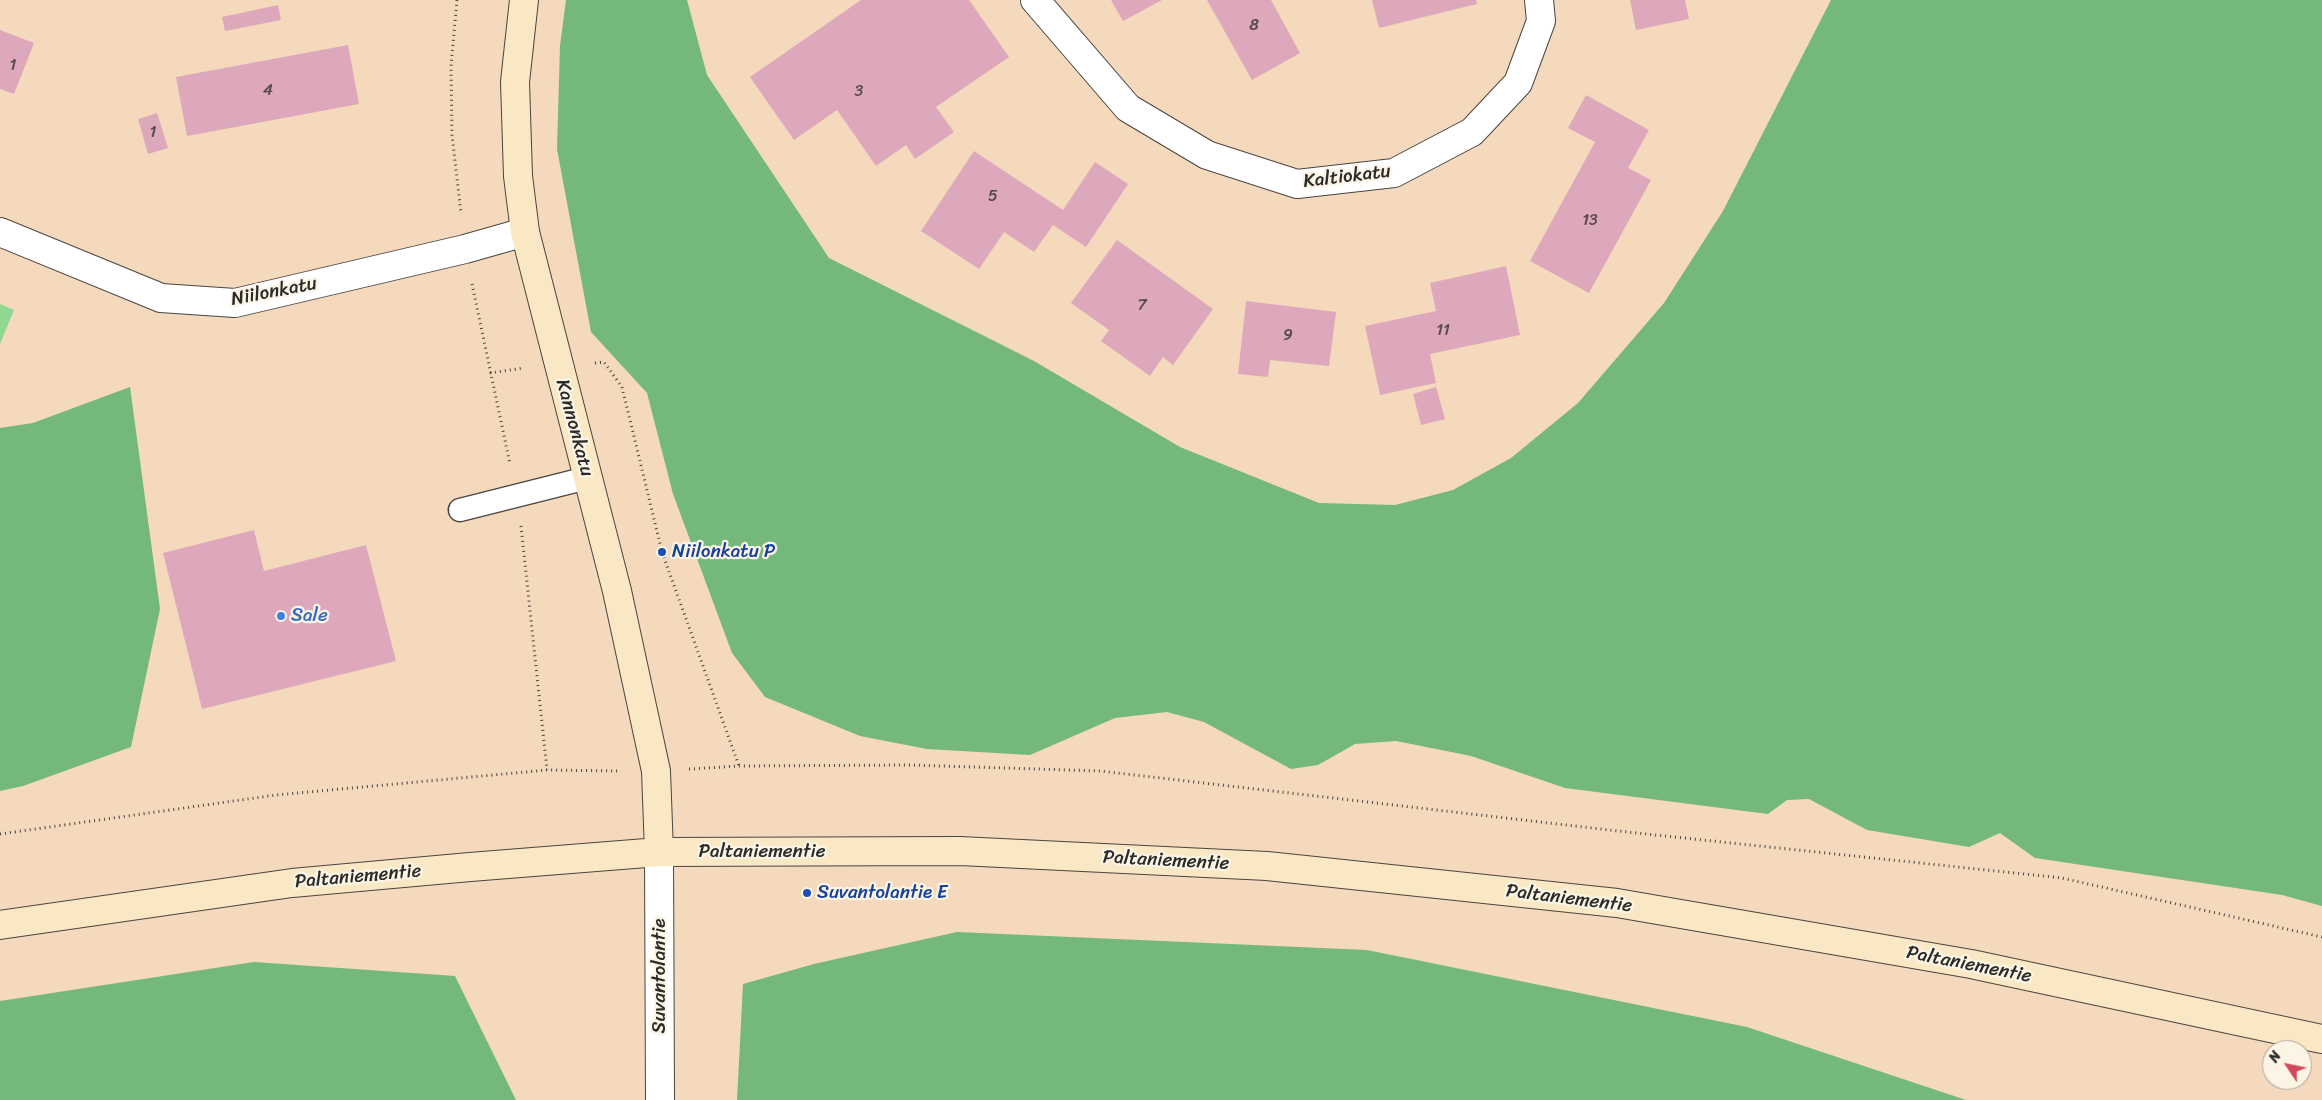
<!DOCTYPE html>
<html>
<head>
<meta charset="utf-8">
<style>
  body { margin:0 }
  #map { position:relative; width:2322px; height:1100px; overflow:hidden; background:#f4d9bc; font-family:Sriracha,sans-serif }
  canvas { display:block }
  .north { position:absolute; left:2262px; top:1040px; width:50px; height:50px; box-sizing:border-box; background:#fcf5e5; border:1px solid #a8a49b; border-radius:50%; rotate:304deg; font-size:14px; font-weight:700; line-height:20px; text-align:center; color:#2b2b2b }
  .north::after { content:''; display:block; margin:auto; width:18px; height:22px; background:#d1495b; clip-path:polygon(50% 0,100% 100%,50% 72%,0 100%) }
</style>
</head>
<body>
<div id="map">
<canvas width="2322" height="1100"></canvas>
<div class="north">N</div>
</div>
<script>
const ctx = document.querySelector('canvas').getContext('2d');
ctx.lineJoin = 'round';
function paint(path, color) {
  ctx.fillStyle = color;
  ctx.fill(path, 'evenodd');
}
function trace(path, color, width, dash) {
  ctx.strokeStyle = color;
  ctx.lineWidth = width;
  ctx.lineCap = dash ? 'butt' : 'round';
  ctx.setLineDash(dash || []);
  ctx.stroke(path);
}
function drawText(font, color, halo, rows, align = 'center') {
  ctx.font = font + ' Sriracha,sans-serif';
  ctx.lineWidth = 4.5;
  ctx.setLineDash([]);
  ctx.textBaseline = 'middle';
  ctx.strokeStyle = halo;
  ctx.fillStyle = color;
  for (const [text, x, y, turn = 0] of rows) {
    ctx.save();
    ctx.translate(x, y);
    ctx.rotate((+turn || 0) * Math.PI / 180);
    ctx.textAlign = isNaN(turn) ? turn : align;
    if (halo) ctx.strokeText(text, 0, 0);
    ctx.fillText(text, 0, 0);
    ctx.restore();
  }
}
paint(new Path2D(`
  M0,304L14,310L0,344Z`), '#90d791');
paint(new Path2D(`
  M566,0H687L707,75L829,258L1034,361L1180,447L1319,503L1395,505L1453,490L1511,458L1578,403L1664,303L1723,211L1831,0H2322V906L2282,895L2035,858L2000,833L1969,847L1867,830L1809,799L1787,800L1768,814L1565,788L1471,756L1396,741L1355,744L1318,765L1291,769L1204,722L1167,712L1115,718L1030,755L927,749L860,736L765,697L732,653L673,494L647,393L591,332L557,149L560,46Z
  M130,387L160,609L131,747L23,786L0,791V428L33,423Z
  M957,932L1367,950L1747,1027L1966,1100H737L743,984L814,964Z
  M254,962L455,976L516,1100H0V1001Z`), '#74b87b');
paint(new Path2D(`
  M861,0H969L1009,57L936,107L954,132L915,159L906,145L876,166L837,110L794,140L750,77Z
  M1111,0H1162L1123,21Z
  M1207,0H1271L1300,53L1252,80Z
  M1372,0H1476L1477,4L1379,28Z
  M1630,0H1685L1689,19L1636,30Z
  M278,5L281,20L225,31L222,17Z
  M0,30L34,43L14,94L0,89Z
  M348,45L359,104L187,136L176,77Z
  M1586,95L1649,130L1628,168L1651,180L1589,293L1530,261L1595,142L1568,128Z
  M157,113L168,148L148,154L138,119Z
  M974,151L1063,210L1095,162L1128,184L1086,247L1053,225L1034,252L1004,232L979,269L921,231Z
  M1117,240L1213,309L1173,365L1163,357L1150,376L1101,341L1109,330L1071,303Z
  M1506,266L1520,335L1430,354L1436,383L1380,395L1365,326L1436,311L1430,283Z
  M1246,301L1336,312L1329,366L1270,360L1268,377L1238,374Z
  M1436,387L1445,419L1421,425L1413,394Z
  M254,530L264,571L366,545L396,661L202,709L163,553Z`), '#dda8bc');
const lane = new Path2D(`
  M460,510L587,478`);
const street = new Path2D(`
  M1035,0L1128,108L1207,155L1297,184L1394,173L1472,132L1518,83L1541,21L1539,0
  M0,232L161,298L235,303L465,249L525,232
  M659,852L660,1100`);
const secondary = new Path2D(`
  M524,0L515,82L518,176L525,232L617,591L656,771L659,852
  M0,925L292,883L470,867L659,852L960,851L1267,866L1617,903L1971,964L2322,1039`);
trace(lane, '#494541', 25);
trace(street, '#494541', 30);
trace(secondary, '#494541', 30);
trace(new Path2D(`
  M457,0L451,66L452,135L461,213
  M472,284L510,464
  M595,363L604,362L622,387L662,552L739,766
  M490,373L524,368
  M521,526L547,770
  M689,769L739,766L910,765L1100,771L1618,831L2062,878L2322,937
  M0,834L276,795L547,770L620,771`), '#494541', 3, [1, 4]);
trace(lane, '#fff', 22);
trace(street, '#fff', 28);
trace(secondary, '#fae7c3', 28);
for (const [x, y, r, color] of [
  [662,552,5,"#1a4fb4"],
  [281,616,5,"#3f7fe0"],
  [807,893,5,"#1a4fb4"]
]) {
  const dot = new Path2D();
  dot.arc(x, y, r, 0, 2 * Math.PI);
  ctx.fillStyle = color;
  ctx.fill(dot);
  trace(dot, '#fcf5e5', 2);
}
drawText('16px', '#584a4f', null, [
  ["8",1254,26],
  ["1",13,66],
  ["4",268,91],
  ["3",859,92],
  ["1",153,133],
  ["5",993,197],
  ["13",1590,221],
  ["7",1142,306],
  ["11",1443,331],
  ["9",1288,336]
]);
drawText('19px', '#2b2b2b', '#fcf5e5', [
  ["Kaltiokatu",1347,177,-7],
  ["Niilonkatu",274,292,-11],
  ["Kannonkatu",574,428,75],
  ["Paltaniementie",762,852],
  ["Paltaniementie",1166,861,3],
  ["Paltaniementie",358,877,-5],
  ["Paltaniementie",1569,899,7],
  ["Paltaniementie",1969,965,11],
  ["Suvantolantie",660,976,-90]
]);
drawText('19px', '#164399', '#fcf5e5', [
  ["Niilonkatu P",672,552],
  ["Suvantolantie E",817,893]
], 'left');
drawText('19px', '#366cbe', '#fcf5e5', [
  ["Sale",291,616]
], 'left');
</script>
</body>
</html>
